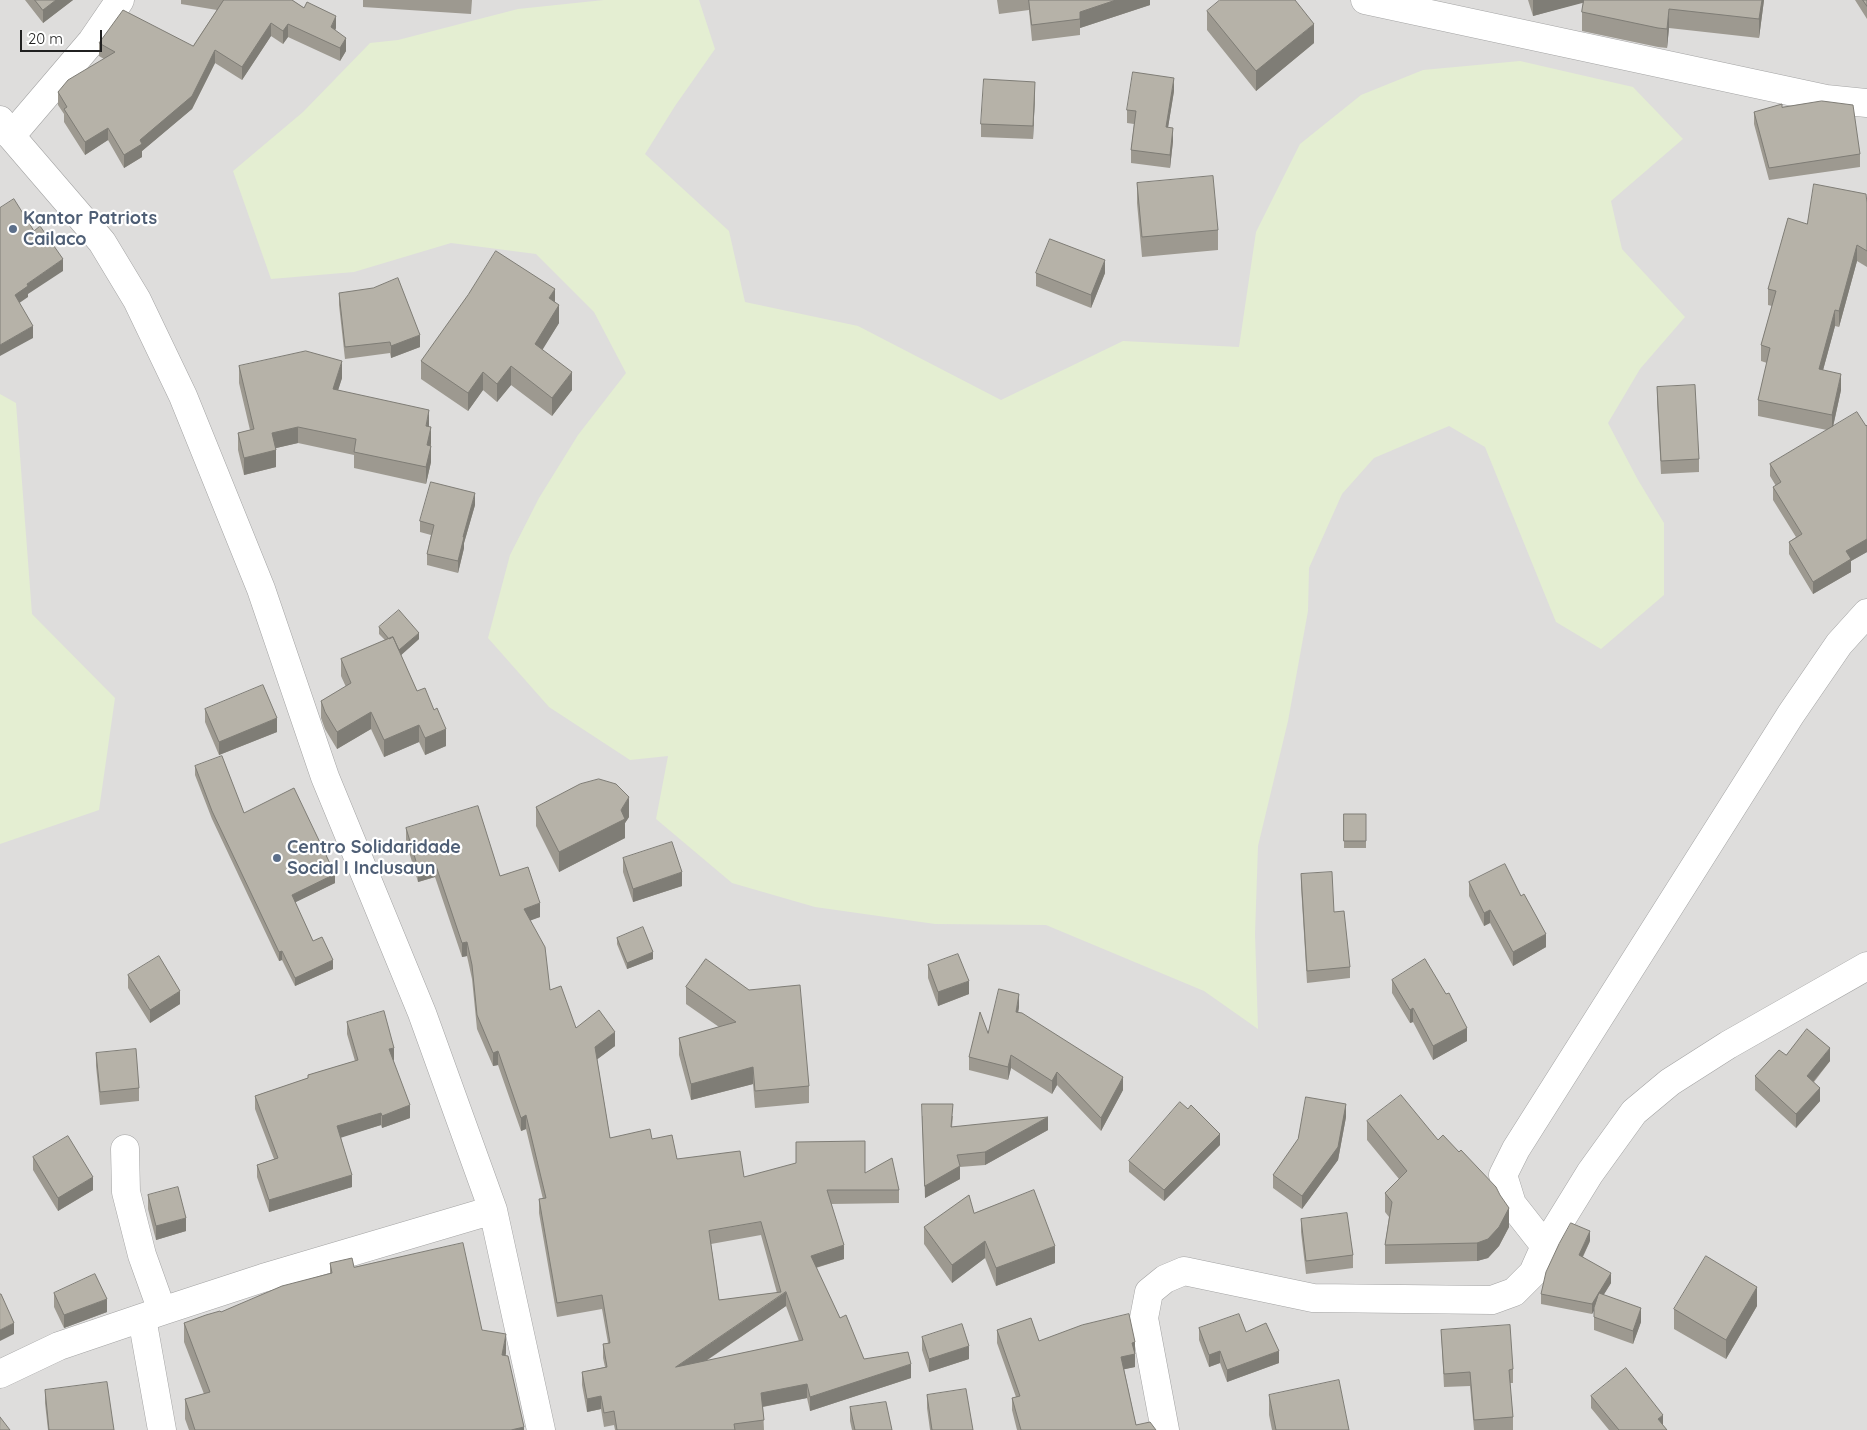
<!DOCTYPE html>
<html>
<head>
<meta charset="utf-8">
<style>
  body { margin:0 }
  #map { position:relative; width:1867px; height:1430px; overflow:hidden; background:#f0f0e6; font-family:Quicksand,sans-serif }
  canvas { display:block }
  .scale { position:absolute; left:20px; top:30px; width:82px; height:22px; box-sizing:border-box; border:2px solid #202020; border-top:0; padding-left:6px; font-size:15px; line-height:18px; white-space:nowrap; color:#202020; -webkit-text-stroke:4px #fff; paint-order:stroke }
</style>
</head>
<body>
<div id="map">
<canvas width="1867" height="1430"></canvas>
<div class="scale">20 m</div>
</div>
<script>
const ctx = document.querySelector('canvas').getContext('2d');
ctx.lineJoin = 'round';
function paint(path, color) {
  ctx.fillStyle = color;
  ctx.fill(path, 'evenodd');
}
function trace(path, color, width, dash) {
  ctx.strokeStyle = color;
  ctx.lineWidth = width;
  ctx.lineCap = dash ? 'butt' : 'round';
  ctx.setLineDash(dash || []);
  ctx.stroke(path);
}
function drawText(font, color, halo, rows, align = 'center') {
  ctx.font = font + ' Quicksand,sans-serif';
  ctx.lineWidth = 4.5;
  ctx.setLineDash([]);
  ctx.textBaseline = 'middle';
  ctx.strokeStyle = halo;
  ctx.fillStyle = color;
  for (const [text, x, y, turn = 0] of rows) {
    ctx.save();
    ctx.translate(x, y);
    ctx.rotate((+turn || 0) * Math.PI / 180);
    ctx.textAlign = isNaN(turn) ? turn : align;
    if (halo) ctx.strokeText(text, 0, 0);
    ctx.fillText(text, 0, 0);
    ctx.restore();
  }
}
paint(new Path2D(`
  M0,0H1867V1430H0Z`), '#dedddc');
paint(new Path2D(`
  M604,0H699L715,49L675,106L645,154L729,231L745,302L858,326L1001,400L1123,341L1239,347L1256,232L1300,144L1361,95L1423,70L1520,61L1633,87L1683,139L1611,201L1622,249L1685,317L1640,369L1608,423L1638,480L1664,523V595L1601,649L1556,622L1485,447L1449,426L1374,458L1342,494L1309,568L1308,611L1288,721L1258,846L1255,934L1258,1029L1204,991L1046,925L935,924L815,907L732,883L656,819L668,756L630,760L549,707L488,638L510,555L539,498L578,435L626,373L594,312L536,254L451,243L354,272L271,279L233,171L303,112L370,43L398,40L518,9Z
  M0,394L16,403L32,614L115,698L99,810L0,844Z`), '#e4eed2');
const minor = new Path2D(`
  M1365,0L1826,99L1867,103
  M0,120L11,136L102,242L137,300L183,396L261,589L325,777L422,1013L493,1210L541,1430
  M11,136L92,41L120,0
  M125,1149L126,1192L142,1255L162,1311
  M1545,1246L1512,1204L1503,1175L1516,1149L1791,714L1839,644L1867,613
  M142,1318L162,1430
  M0,1374L59,1346L162,1311L263,1278L493,1210
  M1165,1430L1144,1318L1149,1292L1165,1279L1184,1271L1313,1298L1492,1300L1514,1292L1533,1273L1545,1246L1590,1173L1634,1112L1670,1082L1728,1045L1867,966`);
trace(minor, '#a4a4a4', 29);
trace(minor, '#fff', 28);
paint(new Path2D(`
  M25,0H73L43,23Z
  M181,0H292L336,28L335,30L346,51L340,61L288,37L283,44L271,36L242,80L215,63L192,109L142,151V157L124,168L108,140L85,155L64,122V114L58,105V92L104,59L99,56V43L193,46L217,10L181,4Z
  M363,0H472L471,14L363,7Z
  M997,0H1150V5L1080,28V35L1032,41L1029,10L999,14Z
  M1528,0H1764L1759,38L1669,28L1667,48L1658,47L1582,31V12L1583,2L1533,16Z
  M1855,0H1867V19Z
  M1207,11L1314,43L1256,91L1207,30Z
  M1174,91L1168,127L1173,141L1170,168L1131,163V150L1134,124L1127,123V110Z
  M1035,95L1033,139L981,137V124Z
  M1754,112L1860,154V167L1769,180L1754,124Z
  M1137,183L1218,230V250L1142,257L1137,203Z
  M1867,203V267L1857,261L1839,327L1835,326L1823,370L1841,390L1833,427L1866,426L1867,425V552L1851,561V572L1813,594L1789,554V542L1796,537L1773,500V487L1776,486L1770,476V464L1827,430L1758,416V400L1767,363L1761,361V345L1772,306L1768,305V289L1807,224Z
  M1036,273H1105L1091,308L1036,286Z
  M339,293L420,347L391,358L390,353L345,359L339,305Z
  M555,302L559,323L542,349L572,390L552,416L511,385L497,402L483,390L468,411L421,379V361Z
  M239,366L342,378L338,390L429,426L431,443V462L426,484L354,468V455L298,443L276,448V467L244,475L238,450V433L250,430L239,383Z
  M1657,387L1699,459V472L1661,474L1657,401Z
  M475,505L464,543V548L458,573L427,565V554L431,535L420,532V521Z
  M379,627L419,639L401,655L417,691L446,746L425,755L419,742L384,757L371,729L337,749L325,729L321,718V701L346,687L341,676V659L385,640L379,634Z
  M205,709L277,732L219,755L205,722Z
  M195,766L244,813L335,883L295,902L313,941L333,969L295,986L282,960L279,961L212,819L195,775Z
  M536,807L629,817L625,823V838L559,872L536,826Z
  M1344,814H1366V848H1344Z
  M406,828L500,876L540,917L530,920L550,990L576,1028L615,1046L597,1059L610,1138L652,1139L677,1159L744,1177L865,1173L899,1190V1203L831,1204L844,1259L816,1268L840,1318L864,1359L911,1378L810,1411L807,1398L763,1407L764,1430H615L614,1425L604,1427L601,1409L587,1412L582,1385V1372L605,1367L603,1358V1344L608,1343L602,1309L557,1317L539,1213V1199H543L526,1129L521,1131L498,1065L493,1066L477,1029L472,979L467,956L462,957L435,877L418,882L406,842ZM761,1235L777,1293L719,1300L711,1244ZM786,1306L799,1341L706,1361Z
  M623,858L682,886L633,902L623,872Z
  M1301,874L1334,912L1350,967V978L1307,983L1301,886Z
  M1469,882L1546,947L1513,966L1490,923L1484,926L1469,896Z
  M617,938L653,959L627,969L617,944Z
  M706,959L809,1086V1103L755,1108L753,1084L691,1100L679,1055V1038L719,1027L686,1004V987Z
  M928,965L969,994L938,1006L928,978Z
  M128,975L180,1004L150,1023L128,988Z
  M1392,980L1467,1041L1433,1060L1413,1022L1410,1023L1392,993Z
  M1019,1007L1018,1012L1123,1090L1101,1131L1057,1085L1052,1094L1011,1068L1008,1080L969,1070V1057Z
  M347,1022L394,1060H393L410,1118L382,1128L381,1125L341,1137L352,1187L269,1212L257,1177V1165L274,1159L255,1109V1096L308,1078V1075L355,1061L347,1034Z
  M96,1053L139,1088V1101L100,1105L96,1066Z
  M1786,1055L1830,1061L1814,1082L1820,1101L1796,1128L1755,1090V1076Z
  M922,1116H953L952,1127L1048,1130L985,1165L960,1167V1179L925,1198Z
  M1346,1117L1338,1160L1302,1209L1273,1188V1175Z
  M1367,1121L1509,1227L1499,1246L1488,1258L1477,1261L1385,1264V1245L1389,1217L1385,1212V1193L1399,1179L1367,1140Z
  M1220,1145L1164,1201L1129,1172V1161Z
  M33,1157L93,1190L58,1211L33,1170Z
  M148,1195L186,1231L156,1240L148,1209Z
  M974,1213L1055,1263L996,1286L985,1258L952,1283L924,1244V1227Z
  M1301,1219L1353,1255V1268L1306,1274L1301,1232Z
  M1590,1241L1583,1257L1611,1283L1603,1295L1641,1322L1633,1344L1594,1330V1310L1592,1314L1541,1304V1294Z
  M330,1263L354,1267L482,1330L506,1353L505,1356L524,1430H189L185,1419V1399L204,1394L184,1342V1323L221,1312L330,1274Z
  M54,1293L107,1312L64,1328L54,1307Z
  M1757,1306L1726,1359L1674,1329V1309Z
  M1199,1328L1246,1332L1279,1363L1227,1382L1220,1363L1209,1367L1199,1340Z
  M997,1330L1039,1341L1135,1342V1367L1124,1369L1136,1425L1156,1430H1017L1012,1410V1398L1016,1397L997,1343Z
  M1441,1330L1513,1369V1383H1510L1513,1417V1430H1474L1470,1386L1444,1387Z
  M922,1337L969,1359L929,1372L922,1350Z
  M45,1390L114,1430H48L45,1403Z
  M927,1395L973,1430H930L927,1408Z
  M1269,1395L1349,1430H1272L1269,1415Z
  M1591,1396L1663,1426L1667,1430H1609L1591,1408Z
  M850,1407L892,1430H852L850,1421Z`), '#9d9990');
paint(new Path2D(`
  M56,0H73L43,23V10Z
  M1116,0H1150V5L1080,28V12Z
  M1533,0H1586V2L1533,16Z
  M1762,0H1764L1759,38V19Z
  M1669,9V28L1667,48V29Z
  M336,16V28L331,40V27Z
  M271,23V36L242,80V67Z
  M288,24V37L283,44V31Z
  M1314,24V43L1256,91V71Z
  M346,38V51L340,61V48Z
  M215,50V63L192,109L142,151V157L124,168V155L140,140Z
  M1174,78V91L1166,140V127Z
  M1035,82V95L1033,139V126Z
  M108,128V140L85,155V142Z
  M1173,128V141L1170,168V155Z
  M1857,245V261L1839,327V311Z
  M63,259V271L28,294V297L15,306V295L27,284Z
  M1105,260V273L1091,308V295Z
  M555,289V307L549,298Z
  M559,305V323L535,362V344Z
  M1835,310V326L1819,385V369Z
  M33,326V338L0,356V345Z
  M420,335V347L391,358V346Z
  M342,361V378L333,406V389Z
  M511,366V385L497,402V384Z
  M483,372V390L468,411V393Z
  M572,372V390L552,416V398Z
  M1841,374V390L1832,431V415Z
  M429,410V426H426Z
  M298,427V443L272,449V433Z
  M431,427V443L427,461V445Z
  M431,446V462L426,484V467Z
  M276,450V467L244,475V458Z
  M475,493V505L464,543V548L458,573V561L463,537Z
  M1867,539V552L1851,561V572L1813,594V582L1846,551Z
  M419,633V639L399,657V650Z
  M371,712V729L337,749V732Z
  M277,718V732L219,755V742Z
  M419,725V742L384,757V740Z
  M446,729V746L425,755V738Z
  M629,797V817L625,823V838L559,872V852L621,810Z
  M435,863V877L418,882V868Z
  M682,872V886L633,902V889Z
  M335,874V883L292,904V895Z
  M540,903V917L524,923V909Z
  M1490,910V923L1484,926V913Z
  M1546,934V947L1513,966V952Z
  M467,942V956L462,957V943Z
  M282,951V960L279,961V952Z
  M653,952V959L627,969V963Z
  M333,960V969L295,986V978Z
  M969,981V994L938,1006V992Z
  M180,991V1004L150,1023V1010Z
  M1019,994V1007L1016,1025V1012Z
  M1413,1008V1022L1410,1023V1010Z
  M1467,1028V1041L1433,1060V1046Z
  M615,1032V1046L595,1061V1047Z
  M394,1048V1060L389,1062V1049Z
  M1830,1048V1061L1807,1089V1076Z
  M498,1051V1065L493,1066V1053Z
  M1011,1055V1068L1008,1080V1067Z
  M753,1067V1084L691,1100V1084Z
  M1057,1072V1085L1052,1094V1081Z
  M1123,1077V1090L1101,1131V1118Z
  M1820,1088V1101L1796,1128V1114Z
  M1346,1104V1117L1338,1160L1302,1209V1196Z
  M410,1105V1118L382,1128V1116Z
  M381,1113V1125L337,1139V1126Z
  M526,1115V1129L521,1131V1118Z
  M1048,1117V1130L985,1165V1152Z
  M1220,1134V1145L1164,1201V1190Z
  M960,1166V1179L925,1198V1186Z
  M352,1175V1187L269,1212V1200Z
  M93,1177V1190L58,1211V1198Z
  M1509,1208V1227L1499,1246L1488,1258L1477,1261V1243Z
  M186,1218V1231L156,1240V1226Z
  M1590,1231V1241L1579,1264V1255Z
  M985,1241V1258L952,1283V1265Z
  M844,1245V1259L811,1269V1256Z
  M1055,1246V1263L996,1286V1268Z
  M1611,1273V1283L1592,1314V1304Z
  M1757,1287V1306L1726,1359V1340Z
  M786,1292V1306L676,1381V1367Z
  M107,1299V1312L64,1328V1315Z
  M1641,1308V1322L1633,1344V1331Z
  M14,1323V1334L0,1341V1330Z
  M506,1334V1353L502,1374V1355Z
  M1135,1342V1367L1121,1370V1357L1132,1343Z
  M969,1346V1359L929,1372V1359Z
  M1220,1351V1363L1209,1367V1355Z
  M1279,1351V1363L1227,1382V1370Z
  M911,1364V1378L810,1411V1397Z
  M807,1384V1398L761,1407V1393Z
  M601,1396V1409L587,1412V1399Z
  M1663,1415V1427L1658,1419Z
  M524,1427V1430H511Z`), '#7f7d76');
const building = new Path2D(`
  M35,0H56L43,10Z
  M224,0H292L304,8L307,2L336,16L331,27L346,38L340,48L288,24L283,31L271,23L242,67L215,50L192,96L140,140L142,144L124,155L108,128L85,142L64,109L67,107L58,92L68,80L115,52L99,43L123,10L193,46Z
  M1029,0H1116L1080,12V19L1032,25Z
  M1220,0H1295L1314,24L1256,71L1207,11Z
  M1584,0H1762L1759,19L1669,9L1667,29L1658,28L1582,12Z
  M1863,0H1867V6Z
  M1133,72L1174,78L1166,127L1173,128L1170,155L1131,150L1136,111L1127,110Z
  M984,79L1035,82L1033,126L981,124Z
  M1822,101L1853,105L1860,154L1769,168L1754,112L1782,104V107Z
  M1213,176L1218,230L1142,237L1137,183Z
  M1814,184L1866,194L1867,203V251L1857,245L1839,311L1835,310L1819,369L1841,374L1832,415L1758,400L1770,348L1761,345L1776,291L1768,289L1788,218L1807,224Z
  M14,199L34,231L40,226L63,259L27,284L28,286L15,295L33,326L0,345V208Z
  M1050,239L1105,260L1091,295L1036,273Z
  M496,251L555,289L549,298L559,305L535,344L572,372L552,398L511,366L497,384L483,372L468,393L421,361L468,295Z
  M398,278L420,335L391,346L390,342L345,347L339,293L373,288Z
  M306,351L342,361L333,389L429,410L426,426L431,427L427,445L431,446L426,467L354,452L356,439L298,427L272,433L276,450L244,458L238,433L254,429L239,366Z
  M1695,385L1699,459L1661,461L1657,387Z
  M1857,412L1866,426L1867,425V539L1846,551L1851,559L1813,582L1789,542L1802,534L1773,487L1781,482L1770,464Z
  M431,482L475,493L463,537H464L458,561L427,554L434,525L420,521Z
  M399,610L419,633L399,650L393,637L389,639L379,627Z
  M393,637L417,691L425,688L434,710L437,708L446,729L425,738L419,725L384,740L371,712L337,732L325,712L321,701L351,683L341,659Z
  M263,685L277,718L219,742L205,709Z
  M222,756L244,813L294,788L335,874L292,895L313,941L322,937L333,960L295,978L282,951L279,952L212,811L195,766Z
  M599,779L616,784L629,797L621,810L625,819L559,852L536,807L580,784Z
  M478,806L500,876L528,867L540,903L524,909L545,947L550,990L561,986L576,1028L599,1010L615,1032L595,1047L610,1138L650,1129L652,1139L672,1135L677,1159L740,1151L744,1177L796,1163V1142L865,1141V1173L892,1158L899,1190H827L844,1245L811,1256L840,1318L846,1315L864,1359L908,1352L911,1364L810,1397L807,1384L761,1393L764,1420L734,1424L735,1430H617L614,1411L604,1413L601,1396L587,1399L582,1372L607,1367L603,1344L610,1343L602,1295L557,1303L539,1199L546,1198L526,1115L521,1118L498,1051L493,1053L477,1015L472,965L467,942L462,943L435,863L418,868L406,828ZM761,1222L781,1292L719,1300L709,1231ZM786,1292L803,1340L676,1367Z
  M1344,814H1366V841H1344Z
  M672,842L682,872L633,889L623,858Z
  M1505,864L1521,896L1524,894L1546,934L1513,952L1490,910L1484,913L1469,882Z
  M1332,872L1334,912L1344,911L1350,967L1307,971L1301,874Z
  M643,927L653,952L627,963L617,938Z
  M958,954L969,981L938,992L928,965Z
  M159,956L180,991L150,1010L128,975Z
  M706,959L749,990L800,985L809,1086L755,1091L753,1067L691,1084L679,1038L736,1022L686,987Z
  M1425,959L1446,994L1449,993L1467,1028L1433,1046L1413,1008L1410,1010L1392,980Z
  M999,989L1019,994L1016,1012L1022,1013L1123,1077L1101,1118L1057,1072L1052,1081L1011,1055L1008,1067L969,1057L980,1012L988,1033Z
  M384,1011L394,1048L389,1049L410,1105L382,1116L381,1113L337,1126L352,1175L269,1200L257,1165L278,1158L255,1096L308,1078V1075L358,1060L347,1022Z
  M1807,1029L1830,1048L1807,1076L1820,1088L1796,1114L1755,1076L1779,1050L1786,1055Z
  M136,1049L139,1088L100,1092L96,1053Z
  M1401,1095L1438,1140L1443,1135L1459,1152L1461,1150L1496,1187L1500,1195L1509,1208L1499,1227L1488,1239L1477,1243L1385,1245L1392,1202L1385,1193L1407,1171L1367,1121Z
  M1306,1097L1346,1104L1338,1147L1302,1196L1273,1175L1298,1139Z
  M1180,1102L1188,1109L1191,1105L1220,1134L1164,1190L1129,1161Z
  M922,1104H953L951,1127L1048,1117L985,1152L957,1155L960,1166L925,1186Z
  M68,1136L93,1177L58,1198L33,1157Z
  M178,1187L186,1218L156,1226L148,1195Z
  M1034,1190L1055,1246L996,1268L985,1241L952,1265L924,1227L969,1195L974,1213Z
  M1347,1213L1353,1255L1306,1261L1301,1219Z
  M1571,1223L1590,1231L1579,1255L1611,1273L1592,1304L1541,1294L1546,1272L1559,1244Z
  M463,1243L482,1330L506,1334L502,1355L508,1356L524,1427L511,1430H195L185,1399L210,1392L184,1323L206,1315L220,1311L221,1312L282,1286L332,1273L330,1263L352,1258L354,1267Z
  M1706,1256L1757,1287L1726,1340L1674,1309Z
  M95,1274L107,1299L64,1315L54,1293Z
  M1599,1293L1641,1308L1633,1331L1594,1317V1308Z
  M0,1294H1L14,1323L0,1330Z
  M1129,1314L1135,1342L1132,1343L1135,1354L1121,1357L1136,1425L1150,1422L1156,1430H1021L1012,1398L1020,1396L997,1330L1031,1318L1039,1341L1082,1325Z
  M1239,1314L1246,1332L1266,1323L1279,1351L1227,1370L1220,1351L1209,1355L1199,1328Z
  M962,1324L969,1346L929,1359L922,1337Z
  M1510,1325L1513,1369L1509,1370L1513,1417L1474,1420L1470,1372L1444,1374L1441,1330Z
  M1626,1368L1663,1415L1658,1419L1667,1430H1619L1591,1396Z
  M1339,1380L1349,1430H1276L1269,1395Z
  M107,1382L114,1430H49L45,1390Z
  M966,1389L973,1430H932L927,1395Z
  M886,1402L892,1430H855L850,1407Z
  M0,1417L10,1430H0Z`);
paint(building, '#b6b2a8');
trace(building, '#7f7d76', 1);
for (const [x, y, r, color] of [
  [13,229,5,"#5c6f8a"],
  [277,858,5,"#5c6f8a"]
]) {
  const dot = new Path2D();
  dot.arc(x, y, r, 0, 2 * Math.PI);
  ctx.fillStyle = color;
  ctx.fill(dot);
  trace(dot, '#fff', 2);
}
drawText('bold 18px', '#4e5e75', '#fff', [
  ["Kantor Patriots",23,219],
  ["Cailaco",23,240],
  ["Centro Solidaridade",287,848],
  ["Social I Inclusaun",287,869]
], 'left');
</script>
</body>
</html>
